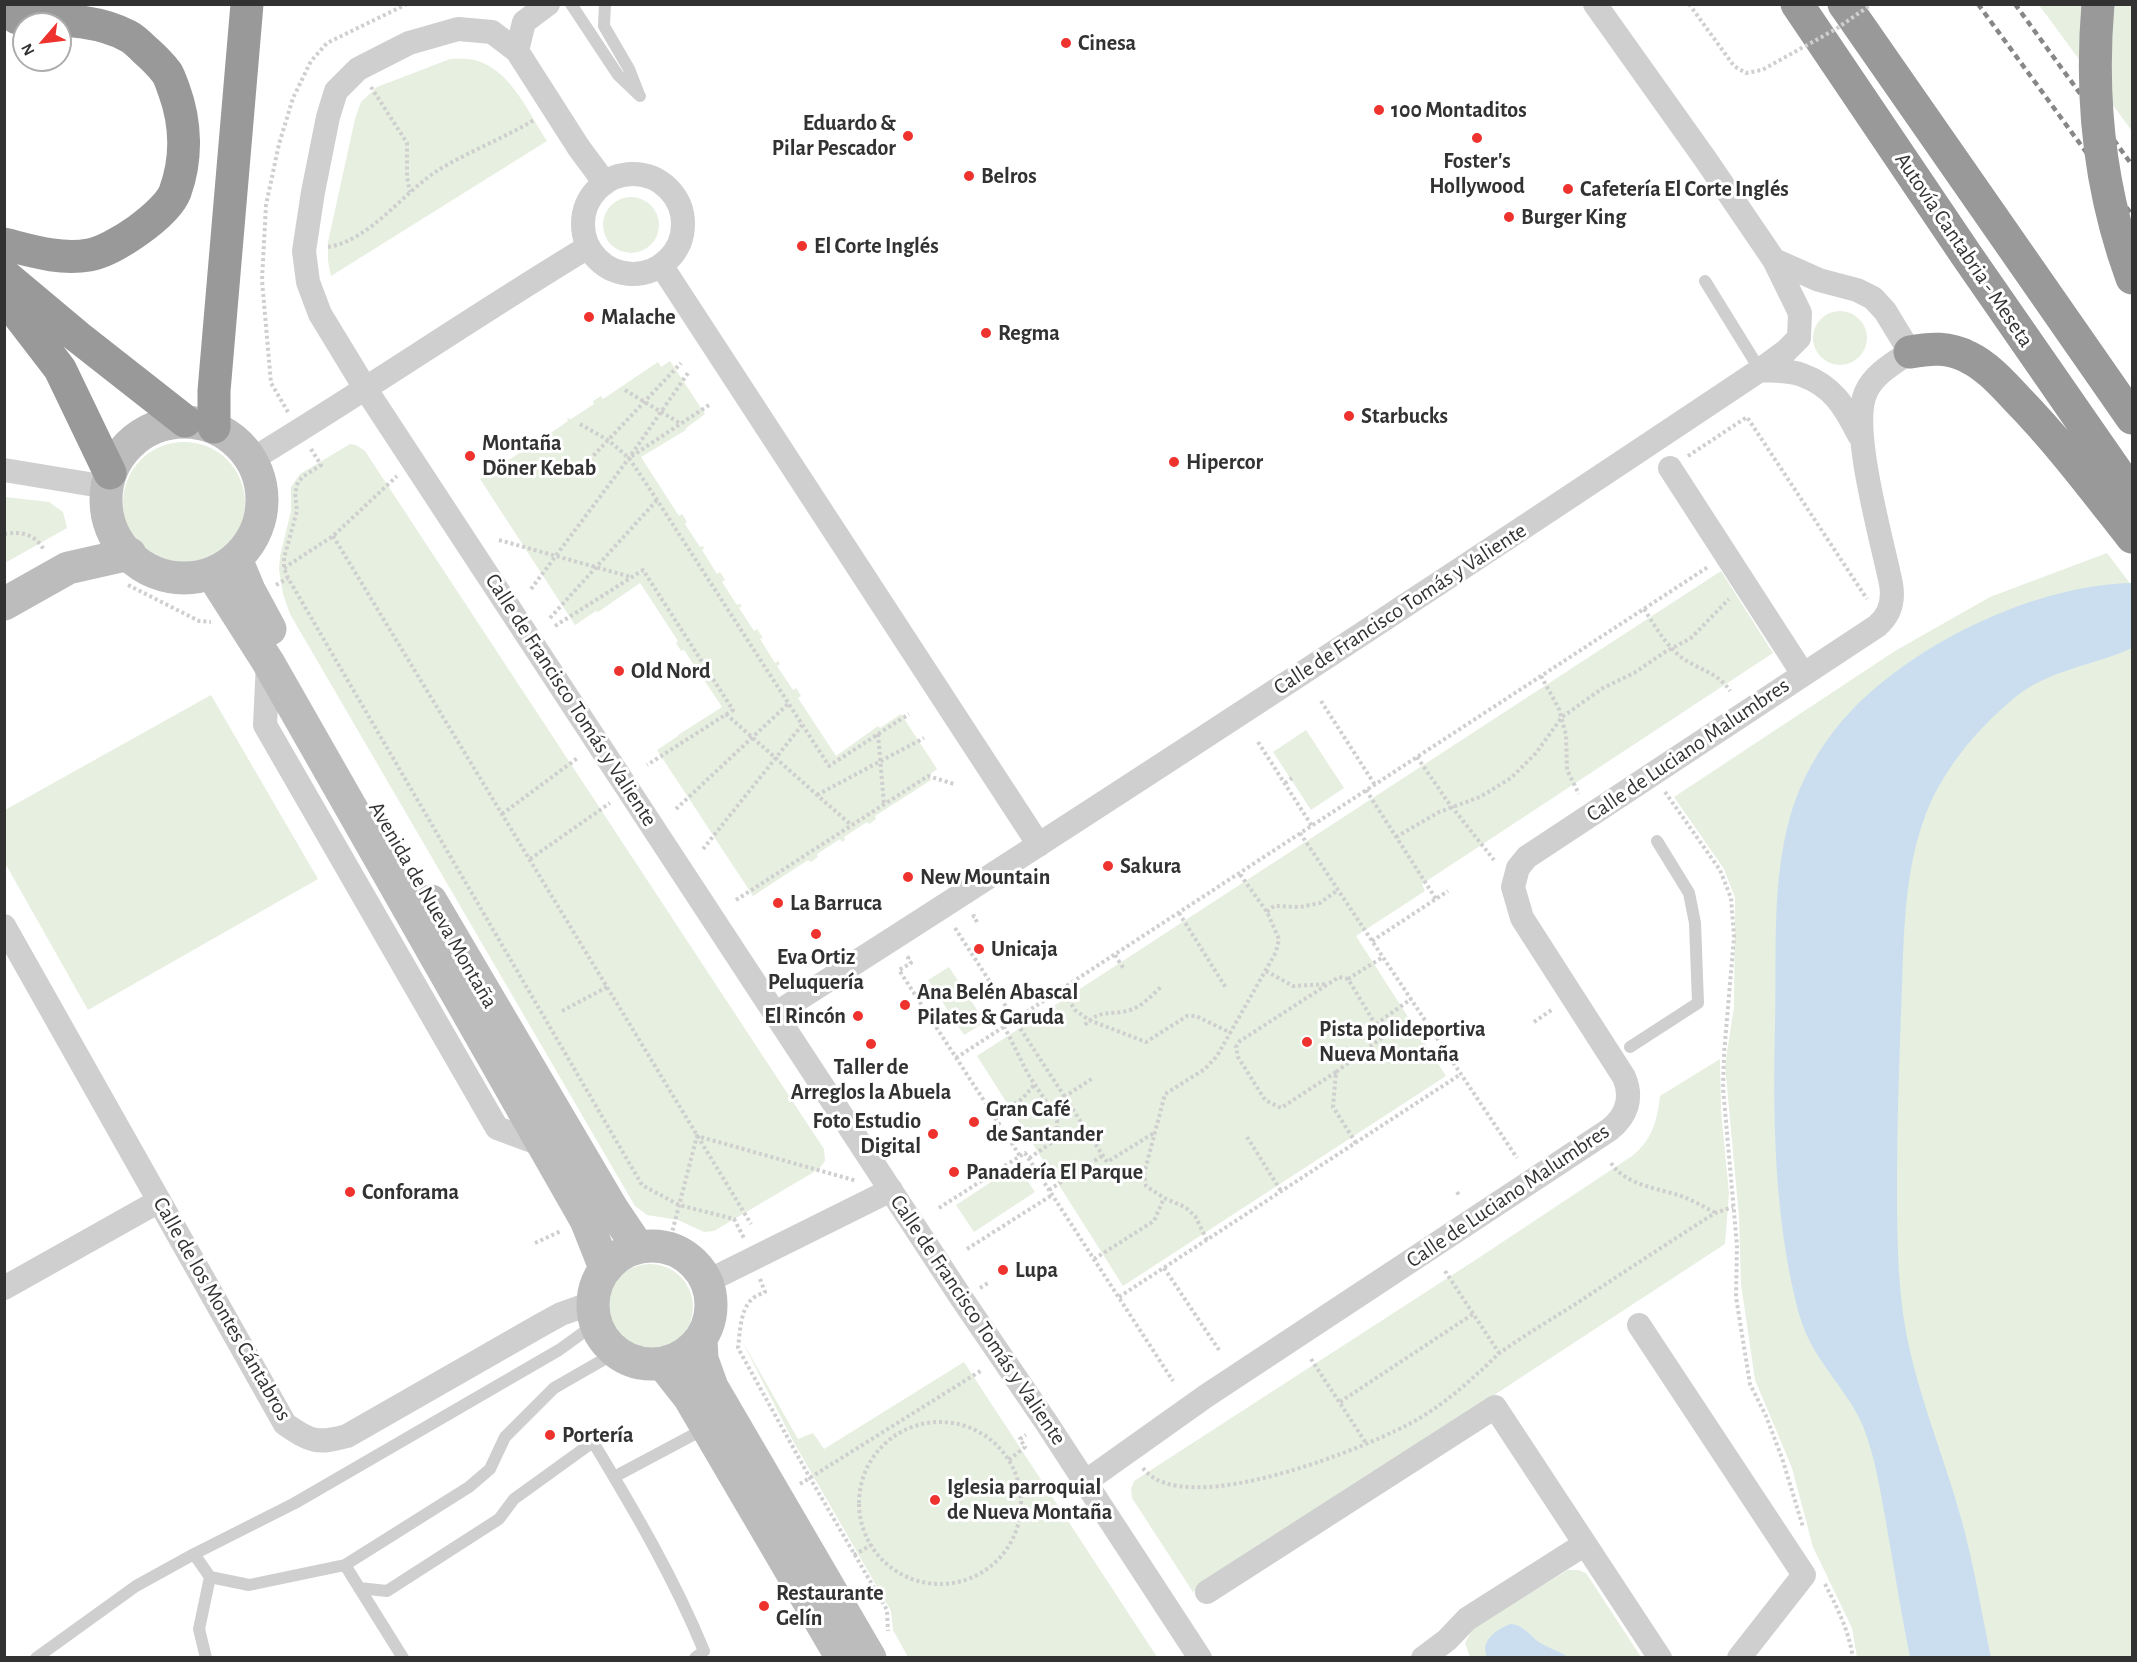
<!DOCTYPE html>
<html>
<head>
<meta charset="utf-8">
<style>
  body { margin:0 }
  #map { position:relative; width:2137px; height:1662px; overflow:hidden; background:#fff; font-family:"Alegreya Sans",sans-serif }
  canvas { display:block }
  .frame { position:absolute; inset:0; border:6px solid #323232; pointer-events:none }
  .north { position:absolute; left:12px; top:12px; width:60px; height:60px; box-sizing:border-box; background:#fff; border:2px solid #adadad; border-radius:50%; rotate:242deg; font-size:16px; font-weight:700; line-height:24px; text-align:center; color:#323232 }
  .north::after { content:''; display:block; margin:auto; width:21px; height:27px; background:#ee322e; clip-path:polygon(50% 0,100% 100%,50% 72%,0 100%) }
</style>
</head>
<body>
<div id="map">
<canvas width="2137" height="1662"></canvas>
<div class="frame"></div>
<div class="north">N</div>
</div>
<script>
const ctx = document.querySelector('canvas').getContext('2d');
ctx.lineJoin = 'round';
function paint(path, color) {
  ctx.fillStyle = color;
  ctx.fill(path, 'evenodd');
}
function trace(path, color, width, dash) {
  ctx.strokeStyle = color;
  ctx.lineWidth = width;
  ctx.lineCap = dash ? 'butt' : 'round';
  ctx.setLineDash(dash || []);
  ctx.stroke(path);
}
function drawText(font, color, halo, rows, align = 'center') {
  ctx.font = font + ' "Alegreya Sans",sans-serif';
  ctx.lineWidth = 6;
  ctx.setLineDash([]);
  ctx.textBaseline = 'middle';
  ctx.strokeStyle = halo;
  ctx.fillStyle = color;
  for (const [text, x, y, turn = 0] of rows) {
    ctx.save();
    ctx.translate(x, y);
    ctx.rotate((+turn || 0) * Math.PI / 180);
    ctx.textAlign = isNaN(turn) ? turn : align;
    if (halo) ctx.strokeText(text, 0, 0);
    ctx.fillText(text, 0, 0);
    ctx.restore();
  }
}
paint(new Path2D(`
  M2039,5H2132V131Z
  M450,59C459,59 469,58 478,61C512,72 529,114 547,141L331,276L328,261V242L355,119L361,102L377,87Z
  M603 225a28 28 0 1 1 56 0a28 28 0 1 1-56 0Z
  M1813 338a27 27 0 1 1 54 0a27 27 0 1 1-54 0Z
  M670,361L705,414L686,428V430L641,457L679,516L682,514L687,522L685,524L700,547L703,546L704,548L702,550L717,574L720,572L725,580L722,582L737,605L740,604L742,606L739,608L754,631L757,629L763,638L760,639L775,663L778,661L780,664L777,666L793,690L796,688L801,696L798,698L836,756L878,726L880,728L901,714L937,769L928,776L931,780L875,816L876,819L869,824L867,822L844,837L845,840L842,842L840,839L817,854L818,857L811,862L808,860L753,896L657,750L678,736V735L722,707L684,650L681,651L676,643L678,641L640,583L598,612L596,611L575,625L480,479L536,442L535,439L543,434L545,437L568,421L567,418L571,419L594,404L593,401L601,396L603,399L658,362L661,367Z
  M123 503a61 61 0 1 1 122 0a61 61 0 1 1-122 0Z
  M350,444L356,445L365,451L824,1149L825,1161L819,1169L714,1231L704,1232L678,1220L647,1215L635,1206L290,614L283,594L279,570L280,556L291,511V487L300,474Z
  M5,497L49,502L63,512L67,528L5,563Z
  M2107,553L2132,586V1657H1857L1852,1628L1813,1547L1792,1468L1755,1380L1741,1284L1739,1217L1725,1065L1734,1007L1735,898L1724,869L1674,797L1895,651L1990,597Z
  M1721,571L1773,653L1422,884L1425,891L1356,936L1446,1076L1123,1286L977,1056Z
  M211,695L318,879L88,1010L5,863V810Z
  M1306,730L1344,788L1311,810L1273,752Z
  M949,967L985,1022L964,1035L928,980Z
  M1720,1059L1721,1110L1729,1193L1725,1244L1193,1592L1132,1498L1131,1489L1134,1481L1480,1257L1632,1156C1652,1140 1657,1122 1660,1096Z
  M1017,1165L1035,1192L974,1232L956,1205Z
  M607 1307a43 43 0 1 1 86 0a43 43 0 1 1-86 0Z
  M741,1339L798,1439L813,1433L824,1449L964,1362L1157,1657H908L893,1630L891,1611L793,1441Z
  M1568,1570H1578L1586,1573L1641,1657H1470L1465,1643L1474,1627Z`), '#e6efe0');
paint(new Path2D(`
  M2132,583V648C2092,666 2047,670 2013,699C1975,731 1939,774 1923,822C1902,882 1904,950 1901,1014C1899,1069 1897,1124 1897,1179C1897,1230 1897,1282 1906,1332C1918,1396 1944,1456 1961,1518C1974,1564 1981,1611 1991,1657H1910C1901,1613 1894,1567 1886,1522C1880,1490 1875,1456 1863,1426C1851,1398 1829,1375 1814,1349C1804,1332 1798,1313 1794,1294C1774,1206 1773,1115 1775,1026C1777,956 1771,885 1790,817C1801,778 1823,740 1852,710C1919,641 2036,585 2132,583Z
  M1510,1624C1525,1625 1530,1637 1542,1644C1551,1649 1559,1651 1568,1657H1487C1480,1640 1496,1630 1510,1624Z`), '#cbdeef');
trace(new Path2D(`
  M371,87L407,143V177L410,192
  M328,247C371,240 403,192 440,169C470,151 504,138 534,120
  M625,390L681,424
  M709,405L629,458L657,500L829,766L909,714
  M288,412L271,383L262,280L266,205L279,144L293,98L311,61L327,43L407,4
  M580,424L608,440L629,458
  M311,449L321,465L304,476L298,482L295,493L297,511L284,558V568L288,578L642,1185L679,1205L734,1219L744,1238
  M1688,456L1747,417L1867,599
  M577,473L681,363
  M4,534C22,531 35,534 44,550
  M333,536L751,1224
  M499,540L631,577
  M284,568L333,536L397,476
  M128,585L199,621L211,622
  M276,585L288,578
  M531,589L629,458L688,373
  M1644,609C1655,626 1665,644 1681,657C1698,670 1718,672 1730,691
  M550,618L657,500
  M555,626L643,570L733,710L647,765
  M1541,676L1559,709L1566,735L1567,770L1579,794
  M1321,701L1375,785
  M726,714L851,825
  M878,734L884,804
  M1258,742L1312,826
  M1417,757L1448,802L1494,860
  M1285,783L1292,778
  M1366,790L1436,899
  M1665,792L1720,870L1731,898L1734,937L1724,1054L1723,1088L1737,1246L1736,1297L1750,1384L1766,1416L1782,1458L1803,1527
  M817,795L924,738
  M676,809L789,703
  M502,814L579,757
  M1300,833L1517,1158
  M1396,837L1439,812L1480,797L1511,778L1536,753L1562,717L1603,688L1634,673L1665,652L1691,638L1729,599
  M703,849L802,725
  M530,859L610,803
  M736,900L928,776L954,784
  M1267,912L1274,906L1300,907L1320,903L1338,890
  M1179,913L1226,988
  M972,917L974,916L978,924
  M955,928L1107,1162L1154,1133
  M1372,941L1448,891
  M1115,955L1124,969
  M910,957L908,958L911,963L899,970L1020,1156
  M1266,971L1293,986L1328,984
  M1348,979L1383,957
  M1062,989L1075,1010L1089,1020L1146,1042L1187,1016H1196L1231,1033
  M562,1011L607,987
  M1534,1022L1553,1009
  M1376,1024L1411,999
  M1085,1025C1100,1008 1112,1016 1130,1010C1143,1006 1152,995 1162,986
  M1004,1026L1028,1074L1053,1112L1057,1121V1132L1051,1143L1028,1159
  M956,1058L1708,567
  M1336,1072L1281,1108L1265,1100L1238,1057L1236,1047L1240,1041L1339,977L1348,979L1383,1037L1336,1072L1333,1107L1356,1143
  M1064,1097L1093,1078
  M994,1117L1022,1099L1035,1084
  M1247,1137L1281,1191
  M1611,1163C1626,1186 1659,1188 1684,1197C1694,1201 1704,1207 1714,1212
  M1049,1190L1102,1156
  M1457,1192L1459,1195
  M939,1208L1025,1153L1173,1381
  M1207,1240L1195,1216L1185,1207L1164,1198L1146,1186L1144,1174L1165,1094L1205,1069L1217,1056L1276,952L1279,939L1267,912L1239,873
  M535,1243L561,1231
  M668,1248L697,1136L857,1181
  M967,1249L1052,1195
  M1094,1259L1154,1221L1164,1198
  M1164,1268L1219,1350
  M1445,1271L1499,1353
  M760,1279L765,1292C761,1294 755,1296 752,1299C740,1310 740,1333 738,1348L810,1478L887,1610L888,1631
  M980,1288L988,1283
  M1119,1297L1461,1074
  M1311,1359L1366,1443
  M1340,1402L1473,1314
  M859 1503a81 81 0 1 1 162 0a81 81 0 1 1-162 0Z
  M1009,1460L1025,1447L1020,1439L1026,1435
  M1143,1468C1183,1523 1373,1446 1420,1418C1441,1405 1460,1390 1478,1373C1486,1367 1493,1358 1501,1352C1525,1335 1550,1320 1574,1305C1621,1274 1668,1243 1715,1213L1733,1207
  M800,1484L982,1370
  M854,1555L871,1545
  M1825,1584C1837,1607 1849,1631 1853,1658`), '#cfcfcf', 4, [3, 3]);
trace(new Path2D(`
  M571,4L618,75L640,96
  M605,4L604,26L629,69L638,92
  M1705,281L1760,370
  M1630,1047L1698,1003L1695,923L1689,893L1657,841
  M614,1477L706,1428
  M194,1554L210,1577L249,1585L345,1565L469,1487L490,1469L505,1437L554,1388L615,1353
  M345,1565L403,1658
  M359,1588L387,1591L499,1519L514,1499L593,1442C634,1510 674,1578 704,1651L695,1658
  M36,1658L136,1586L194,1554L295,1503L559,1350L595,1324
  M206,1658L199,1629L210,1577`), '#cfcfcf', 12);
trace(new Path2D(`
  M517,51L524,22L548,4
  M583 224a50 50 0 1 1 100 0a50 50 0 1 1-100 0Z
  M605,183L579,148L517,51L492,32L458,29L409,43L358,69L336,91L328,117L313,192L304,251L308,282L320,314L365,388L962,1299L1046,1422L1200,1658
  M661,265L1039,845
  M1760,370C1773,371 1790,370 1802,375C1833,386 1845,407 1859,435
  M251,460C365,391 474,316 588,247
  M1670,468L1803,674
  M4,470L107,487
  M268,662L265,725L497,1128L543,1145
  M4,926L285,1424C311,1442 317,1444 347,1436L541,1325L561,1314L592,1303
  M775,1014C1106,803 1434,588 1760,370L1786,351L1799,338L1800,313L1774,260L1706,160L1595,4
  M708,1281L891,1190
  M4,1288L159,1201
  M1639,1325L1804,1575L1739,1658
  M1085,1482L1206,1396L1609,1130C1627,1116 1633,1098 1624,1077L1522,918L1513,887L1518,868L1527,857L1877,626C1890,615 1894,601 1891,584C1883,543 1849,427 1866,392C1874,374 1894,363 1910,352L1885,311L1873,298L1857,290L1819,280L1774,260
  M1207,1592L1495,1407L1660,1658
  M1423,1658L1447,1640L1467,1619L1585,1544`), '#cfcfcf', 24);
trace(new Path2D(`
  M106 500a78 78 0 1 1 156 0a78 78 0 1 1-156 0Z
  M236,559L249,590L270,629
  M212,574L268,662L586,1220L605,1268
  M4,604L68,568L130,554
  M431,901L613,1210L638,1247
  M593 1305a59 59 0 1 1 118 0a59 59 0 1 1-118 0Z
  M701,1340L702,1359L712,1387L870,1658
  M663,1364L689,1397L842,1658`), '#bcbcbc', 33);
trace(new Path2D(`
  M1797,4L1967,256L2132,494
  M1844,4L2132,418
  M4,244C32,251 60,260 89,255C113,251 166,215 175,192C187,159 186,123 174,90C172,85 170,78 167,73C161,65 153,57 145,50C140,45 134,39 128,36C95,18 53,20 17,18
  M4,275L78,337L185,421
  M4,296L60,369L110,473
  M1910,352C1931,348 1949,347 1968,357C1987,366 2003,384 2017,399C2059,442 2095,490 2132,537
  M214,427V391L247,4`), '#999', 33);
trace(new Path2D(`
  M1978,4L2132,215
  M2015,4L2132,165`), '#878787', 4.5, [6, 4.5]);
trace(new Path2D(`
  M1689,4L1734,66L1746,73L1762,70L1836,29L1872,4`), '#cfcfcf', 4, [3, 3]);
trace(new Path2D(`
  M2098,4C2090,97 2100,191 2132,278`), '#999', 33);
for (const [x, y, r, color] of [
  [1066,43,6,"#ee322e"],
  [1379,110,6,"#ee322e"],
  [908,136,6,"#ee322e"],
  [1477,138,6,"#ee322e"],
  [969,176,6,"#ee322e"],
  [1568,189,6,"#ee322e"],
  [1509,217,6,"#ee322e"],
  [802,246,6,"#ee322e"],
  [589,317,6,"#ee322e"],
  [986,333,6,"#ee322e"],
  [1349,416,6,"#ee322e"],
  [470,456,6,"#ee322e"],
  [1174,462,6,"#ee322e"],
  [619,671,6,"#ee322e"],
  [1108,866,6,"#ee322e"],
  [908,877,6,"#ee322e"],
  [778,903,6,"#ee322e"],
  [816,934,6,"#ee322e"],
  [979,949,6,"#ee322e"],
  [905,1005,6,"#ee322e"],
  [858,1016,6,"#ee322e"],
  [1307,1042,6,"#ee322e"],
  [871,1044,6,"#ee322e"],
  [974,1122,6,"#ee322e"],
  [933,1134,6,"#ee322e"],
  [954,1172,6,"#ee322e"],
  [350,1192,6,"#ee322e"],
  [1003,1270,6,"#ee322e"],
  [550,1435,6,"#ee322e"],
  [935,1500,6,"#ee322e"],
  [764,1606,6,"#ee322e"]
]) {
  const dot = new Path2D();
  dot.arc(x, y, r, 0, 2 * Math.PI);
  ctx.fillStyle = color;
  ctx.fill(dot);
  trace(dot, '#fff', 2);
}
drawText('bold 22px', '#323232', '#fff', [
  ["Cinesa",1078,43],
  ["100 Montaditos",1391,110],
  ["Eduardo &",896,123,"right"],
  ["Pilar Pescador",896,148,"right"],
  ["Foster's",1477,161,"center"],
  ["Hollywood",1477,186,"center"],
  ["Belros",981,176],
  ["Cafetería El Corte Inglés",1580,189],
  ["Burger King",1521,217],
  ["El Corte Inglés",814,246],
  ["Malache",601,317],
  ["Regma",998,333],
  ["Starbucks",1361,416],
  ["Montaña",482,443],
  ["Döner Kebab",482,468],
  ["Hipercor",1186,462],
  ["Old Nord",631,671],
  ["Sakura",1120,866],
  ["New Mountain",920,877],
  ["La Barruca",790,903],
  ["Unicaja",991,949],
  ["Eva Ortiz",816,957,"center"],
  ["Peluquería",816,982,"center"],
  ["Ana Belén Abascal",917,992],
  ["Pilates & Garuda",917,1017],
  ["El Rincón",846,1016,"right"],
  ["Pista polideportiva",1319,1029],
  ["Nueva Montaña",1319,1054],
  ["Taller de",871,1067,"center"],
  ["Arreglos la Abuela",871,1092,"center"],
  ["Gran Café",986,1109],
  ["de Santander",986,1134],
  ["Foto Estudio",921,1121,"right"],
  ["Digital",921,1146,"right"],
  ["Panadería El Parque",966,1172],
  ["Conforama",362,1192],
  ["Lupa",1015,1270],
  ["Portería",562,1435],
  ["Iglesia parroquial",947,1487],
  ["de Nueva Montaña",947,1512],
  ["Restaurante",776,1593],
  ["Gelín",776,1618]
], 'left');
drawText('22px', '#323232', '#fff', [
  ["Autovía Cantabria - Meseta",1964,250,56],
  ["Calle de Francisco Tomás y Valiente",1400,609,-33],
  ["Calle de Francisco Tomás y Valiente",571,700,57],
  ["Calle de Luciano Malumbres",1688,750,-34],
  ["Avenida de Nueva Montaña",433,905,60],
  ["Calle de Luciano Malumbres",1508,1196,-34],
  ["Calle de los Montes Cántabros",222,1309,60],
  ["Calle de Francisco Tomás y Valiente",978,1320,56]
]);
</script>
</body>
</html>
